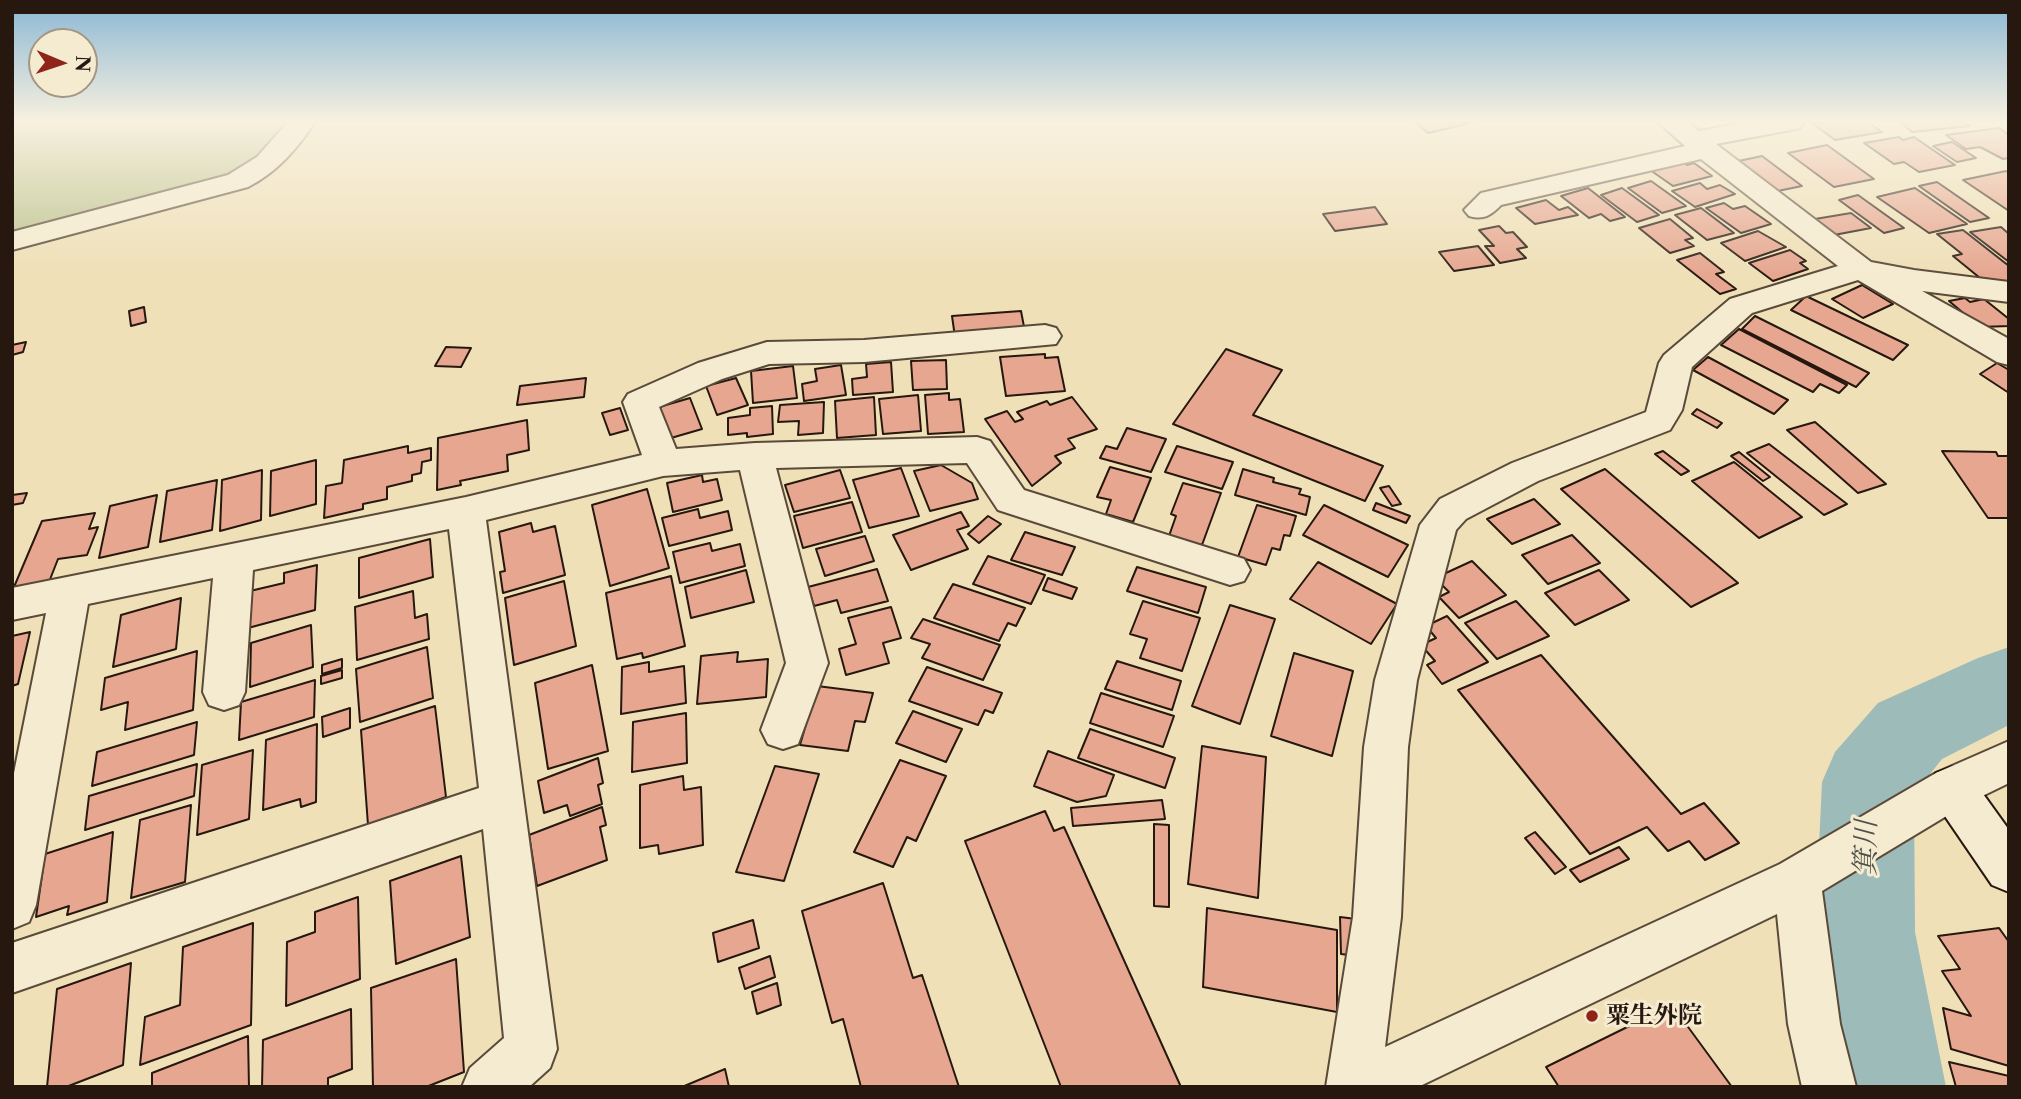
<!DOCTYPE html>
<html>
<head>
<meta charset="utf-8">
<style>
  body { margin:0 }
  #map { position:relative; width:2021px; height:1099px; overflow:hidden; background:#efe0b8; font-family:"Libre Caslon Text",serif }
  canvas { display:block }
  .frame { position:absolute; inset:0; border:14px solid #27180f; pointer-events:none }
  .north { position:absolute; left:28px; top:28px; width:70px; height:70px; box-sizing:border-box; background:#f5ebd1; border:2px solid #a39783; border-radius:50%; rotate:92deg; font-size:19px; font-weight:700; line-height:28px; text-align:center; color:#27180f }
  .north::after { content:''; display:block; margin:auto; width:24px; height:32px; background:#8f2418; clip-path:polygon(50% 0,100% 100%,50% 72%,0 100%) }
</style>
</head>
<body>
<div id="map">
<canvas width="2021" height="1099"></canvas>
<div class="frame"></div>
<div class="north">N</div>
</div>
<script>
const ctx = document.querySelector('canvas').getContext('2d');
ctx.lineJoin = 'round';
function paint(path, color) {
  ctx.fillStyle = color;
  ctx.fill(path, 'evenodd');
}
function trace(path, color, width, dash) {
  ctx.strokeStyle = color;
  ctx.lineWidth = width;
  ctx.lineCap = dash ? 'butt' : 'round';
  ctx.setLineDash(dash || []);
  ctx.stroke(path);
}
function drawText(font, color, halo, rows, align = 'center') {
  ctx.font = font + ' "Libre Caslon Text","Noto Serif JP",serif';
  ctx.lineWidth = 6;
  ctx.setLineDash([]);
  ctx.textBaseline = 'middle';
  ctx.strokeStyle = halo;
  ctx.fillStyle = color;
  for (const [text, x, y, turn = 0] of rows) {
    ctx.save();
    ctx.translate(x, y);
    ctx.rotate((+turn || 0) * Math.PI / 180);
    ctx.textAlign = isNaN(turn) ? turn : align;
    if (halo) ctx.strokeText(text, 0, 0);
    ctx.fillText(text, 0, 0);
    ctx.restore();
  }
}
paint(new Path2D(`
  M12,122H290L260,158L235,175L12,233Z`), '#bac28e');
paint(new Path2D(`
  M2009,647V725L1942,759L1914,794L1915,932L1946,1087H1836L1815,932L1822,782L1835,752L1878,703L1978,658Z`), '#9dbbb8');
const building = new Path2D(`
  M1415,122H1474L1428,133Z
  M1821,122H1867L1882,132L1835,140L1812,123Z
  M1900,122H1965L1970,126L1912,132Z
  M1999,128L2009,135V158L2003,159L1980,147L1966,149L1946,135Z
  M1899,137L1903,140L1914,137L1955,165L1919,172L1904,162L1894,164L1864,143Z
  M1952,142L1976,158L1957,162L1933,146Z
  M1827,145L1874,179L1834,187L1788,153Z
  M1762,156L1802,186L1773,192L1734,162Z
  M1683,162L1687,165L1694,163L1712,176L1673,186L1650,170Z
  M2006,171L2009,173V211L1963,180Z
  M1651,181L1686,206L1662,213L1628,188Z
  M1937,182L1989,218L1970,222L1919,186Z
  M1700,183L1707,189L1720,185L1735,194L1695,207L1672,191Z
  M1588,188L1625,217L1610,221L1601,214L1589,218L1561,196Z
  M1622,188L1659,215L1637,222L1601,195Z
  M1915,188L1967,224L1929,233L1877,197Z
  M1858,195L1904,228L1884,233L1839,200Z
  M1546,200L1559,210L1568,207L1578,215L1535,224L1516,208Z
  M1724,203L1733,209L1745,206L1771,224L1741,233L1706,208Z
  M1375,207L1387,224L1335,231L1323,214Z
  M1701,208L1734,233L1707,240L1675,215Z
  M1851,213L1871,228L1834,235L1815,219Z
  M1670,219L1693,238L1685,240L1694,246L1670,253L1639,228Z
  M1499,226L1506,233L1513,232L1527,247L1517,249L1526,258L1500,263L1485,246H1494L1479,230Z
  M2001,227L2009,234V262L1970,232Z
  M1963,230L2009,266V289L1991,287L1953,256L1962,254L1937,234Z
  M1758,231L1786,247L1745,261L1721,243Z
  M1478,246L1494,265L1454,271L1439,252Z
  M1790,250L1806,261L1800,263L1808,269L1773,281L1749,263Z
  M1700,253L1724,272L1716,274L1736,289L1720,294L1677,260Z
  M1862,285L1893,304L1863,318L1832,299Z
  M1806,296L1908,345L1893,360L1791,310Z
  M1965,298L1970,302L1984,299L2009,319V326L1980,327L1949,301Z
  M144,307L146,322L131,326L129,311Z
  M1021,311L1025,332L955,337L952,316Z
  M1755,316L1869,373L1856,387L1742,329Z
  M1739,329L1847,385L1839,393L1820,384L1813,392L1721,345Z
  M26,342L23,352L12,355V345Z
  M446,347L471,348L461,367L435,366Z
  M1226,349L1282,370L1253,415L1383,466L1365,501L1173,424Z
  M1045,354V358L1058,357L1065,391L1006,396L1000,357Z
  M1708,357L1788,400L1774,414L1693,370Z
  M946,360L947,389L913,390L911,361Z
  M891,362L893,392L853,395L852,379L867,377L866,364Z
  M1997,363L2009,370V393L1980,374Z
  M841,365L846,395L804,401L802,384L817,381L815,369Z
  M793,366L797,398L753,403L751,371Z
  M586,378L584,397L517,405L520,386Z
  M736,378L748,405L717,415L706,386Z
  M949,393V400L960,399L964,432L928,434L925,395Z
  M918,395L921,431L883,434L879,399Z
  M874,397L876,435L837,438L835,401Z
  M1072,397L1097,429L1068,439L1075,448L1055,456L1061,463L1032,486L985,419L1007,411L1015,422L1023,419L1017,412L1047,401L1050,405Z
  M690,398L702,429L671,438L659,407Z
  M824,402L823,433L798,435L799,421L778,422L780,405Z
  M772,406L773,434L747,437V433L728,435V418L750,415V408Z
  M620,408L628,430L610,435L602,413Z
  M1697,409L1722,423L1717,428L1692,414Z
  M527,420L529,450L507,455L508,471L460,481L461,485L437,490L438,438Z
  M1815,422L1886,484L1858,493L1787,430Z
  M1127,428L1166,439L1151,472L1100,458L1106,446L1117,449Z
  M1769,444L1847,504L1824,515L1747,453Z
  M408,446V453L431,448V460L422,462L421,473L412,475V481L387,487V499L363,504V509L324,518L326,486L342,483L344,460Z
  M1177,446L1233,462L1222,489L1165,472Z
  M1663,451L1689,471L1681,475L1655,454Z
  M1942,451L1996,452L1998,456H2009V518H1988Z
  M1739,452L1770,477L1763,481L1731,456Z
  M316,460V504L270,516L271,471Z
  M1734,462L1802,517L1759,538L1692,481Z
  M941,465L972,483L978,499L930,511L914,471Z
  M1110,467L1151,478L1133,522L1106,514L1111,500L1097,497Z
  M901,468L919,516L869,528L853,480Z
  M1243,469L1274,478L1273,482L1301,489L1299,494L1310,497L1306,515L1235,495Z
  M1605,469L1738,583L1691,607L1561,489Z
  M262,470L261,520L220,531L222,480Z
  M840,470L850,498L794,512L785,485Z
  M702,475L703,482L717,479L722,500L673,512L667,483Z
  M217,480L212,530L160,542L167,491Z
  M1183,483L1221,493L1202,545L1169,536L1176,516L1171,514Z
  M1389,486L1401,504L1392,506L1380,488Z
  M647,489L669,568L610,586L592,505Z
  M27,493L23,503L12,505V495Z
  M157,495L148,547L99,558L110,506Z
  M1534,499L1560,524L1512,544L1487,519Z
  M852,502L862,532L803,548L794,516Z
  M1376,503L1410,516L1406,523L1373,510Z
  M1257,505L1296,516L1290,536L1284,535L1280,550L1272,548L1266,565L1238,557Z
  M1324,505L1408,545L1388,577L1303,535Z
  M698,509L700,518L728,511L732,530L669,546L662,518Z
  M961,512L969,526L957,530L968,549L911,570L893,535Z
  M95,513L89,529L98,527L87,555L58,559L49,582L14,587L42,521Z
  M988,516L1001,524L979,543L968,534Z
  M531,523L533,532L555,526L565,575L503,593L500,572L505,571L499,532Z
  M1025,532L1075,547L1062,575L1011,560Z
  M1572,535L1600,563L1548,584L1522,555Z
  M865,536L874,561L825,576L816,549Z
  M430,539L433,577L359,598V558Z
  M710,543L712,551L740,544L745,566L680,583L673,552Z
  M988,556L1045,575L1031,604L973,584Z
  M1472,561L1506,595L1459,618L1439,597L1449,592L1435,578Z
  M1318,562L1397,604L1371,644L1290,599Z
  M317,565L315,610L248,628L250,591L284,583V573Z
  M1137,567L1206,587L1198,613L1127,591Z
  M877,569L888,601L841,613L837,600L814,606L808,587Z
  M746,570L754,602L691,618L685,587Z
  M1599,570L1629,600L1575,625L1545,593Z
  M671,576L685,646L643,658L642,653L617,659L606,593Z
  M1048,578L1077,588L1072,599L1043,590Z
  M564,581L576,646L514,665L505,598Z
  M953,584L1025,608L1016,626L1008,623L999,641L934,618Z
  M413,591L415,618L427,614L429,639L357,660L355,607Z
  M181,598L176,649L113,667L121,615Z
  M1143,601L1200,618L1182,671L1140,658L1147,639L1130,634Z
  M1516,601L1549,636L1497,659L1465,623Z
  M1230,605L1275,619L1240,724L1192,706Z
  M891,607L901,638L883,643L889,663L846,675L839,649L856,644L848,618Z
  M1447,616L1488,662L1442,684L1427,665L1435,661L1421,645L1436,638L1426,626Z
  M923,619L1000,645L983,680L922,658L930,644L911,638Z
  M311,625L313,667L250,687L251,643Z
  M30,632L18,684L12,686V636Z
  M427,647L433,698L360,722L356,669Z
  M197,651L193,710L125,730L128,702L101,710L105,678Z
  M738,652L737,662L768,659L766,697L697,704L701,656Z
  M1294,653L1353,671L1332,756L1271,736Z
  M1541,655L1681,814L1704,803L1739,843L1705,860L1689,841L1668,851L1647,827L1590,854L1458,690Z
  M342,659V668L322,674V665Z
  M1117,661L1181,681L1172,710L1105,689Z
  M649,662V672L684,666L686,703L621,714L622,667Z
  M592,665L608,751L548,769L535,683Z
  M927,667L1002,693L993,713L985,710L978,725L909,701Z
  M342,670V678L321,684V676Z
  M315,680L314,717L239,740L241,702Z
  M817,686L873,693L865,722L855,721L848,751L800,745Z
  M1101,693L1174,716L1163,747L1090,723Z
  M435,706L446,797L368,825L361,730Z
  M350,708V728L323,737L322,717Z
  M913,711L962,729L946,762L896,743Z
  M686,713L687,763L632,772L633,722Z
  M197,722L194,755L92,786L97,752Z
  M317,724L316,802L301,807L300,799L263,810L266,740Z
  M1090,729L1175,758L1165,788L1078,758Z
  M1202,746L1266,757L1258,898L1188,884Z
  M253,750L249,819L197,835L202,765Z
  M1048,751L1114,775L1106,796L1077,802L1034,786Z
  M598,758L603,783L598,785L602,804L570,816L567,805L544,813L538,781Z
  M900,760L946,776L916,841L907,837L893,867L854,852Z
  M197,764L194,796L85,830L89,796Z
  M775,766L819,774L784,881L736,872Z
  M683,776L684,790L701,787L703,845L659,854L658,845L640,848V785Z
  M1162,800L1165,819L1073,826L1071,808Z
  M191,805L185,882L131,898L140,820Z
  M602,807L606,825L600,827L607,860L537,886L529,835Z
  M1045,811L1054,831L1064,827L1181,1087H1061L965,841Z
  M1154,824L1169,825V907L1154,906Z
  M113,832L107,902L67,915L69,906L36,917L45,854Z
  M1535,832L1566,867L1555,874L1525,838Z
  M1619,847L1629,859L1580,882L1570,870Z
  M461,856L470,937L396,964L390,881Z
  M883,883L913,978L922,975L959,1087H861L843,1019L832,1023L802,911Z
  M358,897L360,979L286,1006L287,942L315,932V912Z
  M1207,908L1337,930V1012L1203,987Z
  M1340,917L1356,919L1357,956L1341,954Z
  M753,920L759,948L718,962L713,933Z
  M253,923L251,1025L140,1065L145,1017L180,1005L183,947Z
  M1999,928L2009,942V1066L1951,1049L1943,1008L1971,1016L1942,971L1960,969L1938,936Z
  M770,956L775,977L745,989L739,968Z
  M456,959L464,1072L426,1087H373L371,988Z
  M131,963L123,1065L66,1087H47L57,989Z
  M777,983L781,1005L757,1014L752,992Z
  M1672,1005L1732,1087H1559L1546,1067Z
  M351,1009L352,1069L328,1078V1087H262L263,1040Z
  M248,1036L249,1087H152V1073Z
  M1949,1062L2009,1076V1087H1956Z
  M725,1069L729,1087H682Z`);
paint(building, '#e6a690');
trace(building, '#27180f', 2);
const street = new Path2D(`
  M288,122H315C297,149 277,172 248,187L12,250V232L228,175L257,157Z
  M1658,122H1688L1699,131L1747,122H1804L1800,128L1791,130L1716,144L1871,262L1914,270L2009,282V302L1922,291L2009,339V365L1997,362L1858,280L1752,313L1692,367L1682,410L1670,430L1538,481L1466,519L1456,530L1417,680L1408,747L1401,917L1385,1047L1780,864L1936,773L2009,741V783L1968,803L1822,891L1840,1024L1856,1087H1802L1788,1024L1777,914L1418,1087H1326L1353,917L1364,747L1375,680L1420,525L1440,499L1512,463L1646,412L1659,363L1664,355L1730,299L1838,266L1701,159L1501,205C1490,216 1484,220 1469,216L1464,210L1481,193L1685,146Z
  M1045,325L1056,328L1061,336L1056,344L864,362L769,364L722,379L659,407L676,449L755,443L977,437L990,441L1024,490L1244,559L1250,570L1244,581L1230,585L998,510L967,463L776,468L828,663L798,744L783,749L768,744L761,730L786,663L740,470L663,476L486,520L557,1049L550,1068L529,1087H462L470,1068L504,1038L483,829L12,993V943L479,788L449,529L253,570L245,692L239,705L224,710L209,705L203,692L213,578L88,604L36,905L29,922L12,929V783L46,613L12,620V588L466,497L642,455L623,402L628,394L698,363L767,342L864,340Z`);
const secondary = new Path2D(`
  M1952,767L1968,773L2009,830V892L1992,885L1936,803L1929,788L1936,773Z`);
trace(street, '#594a39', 4);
trace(secondary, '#27180f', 4);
paint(street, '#f5ebd1');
paint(secondary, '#f5ebd1');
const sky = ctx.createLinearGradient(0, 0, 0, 276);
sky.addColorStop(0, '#8ab7d5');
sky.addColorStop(0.44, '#f8f1df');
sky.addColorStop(1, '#f8f1df00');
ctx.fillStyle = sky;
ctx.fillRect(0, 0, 2021, 276);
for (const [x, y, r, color] of [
  [1592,1016,7,"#8f2418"]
]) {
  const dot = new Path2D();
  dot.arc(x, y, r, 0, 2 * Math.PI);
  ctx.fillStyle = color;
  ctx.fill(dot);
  trace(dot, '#f5ebd1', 2.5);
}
drawText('bold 24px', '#27180f', '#f5ebd1', [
  ["粟生外院",1606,1016]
], 'left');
drawText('italic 28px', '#50514a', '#f5ebd1', [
  ["箕川",1867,848,-89]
]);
</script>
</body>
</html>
